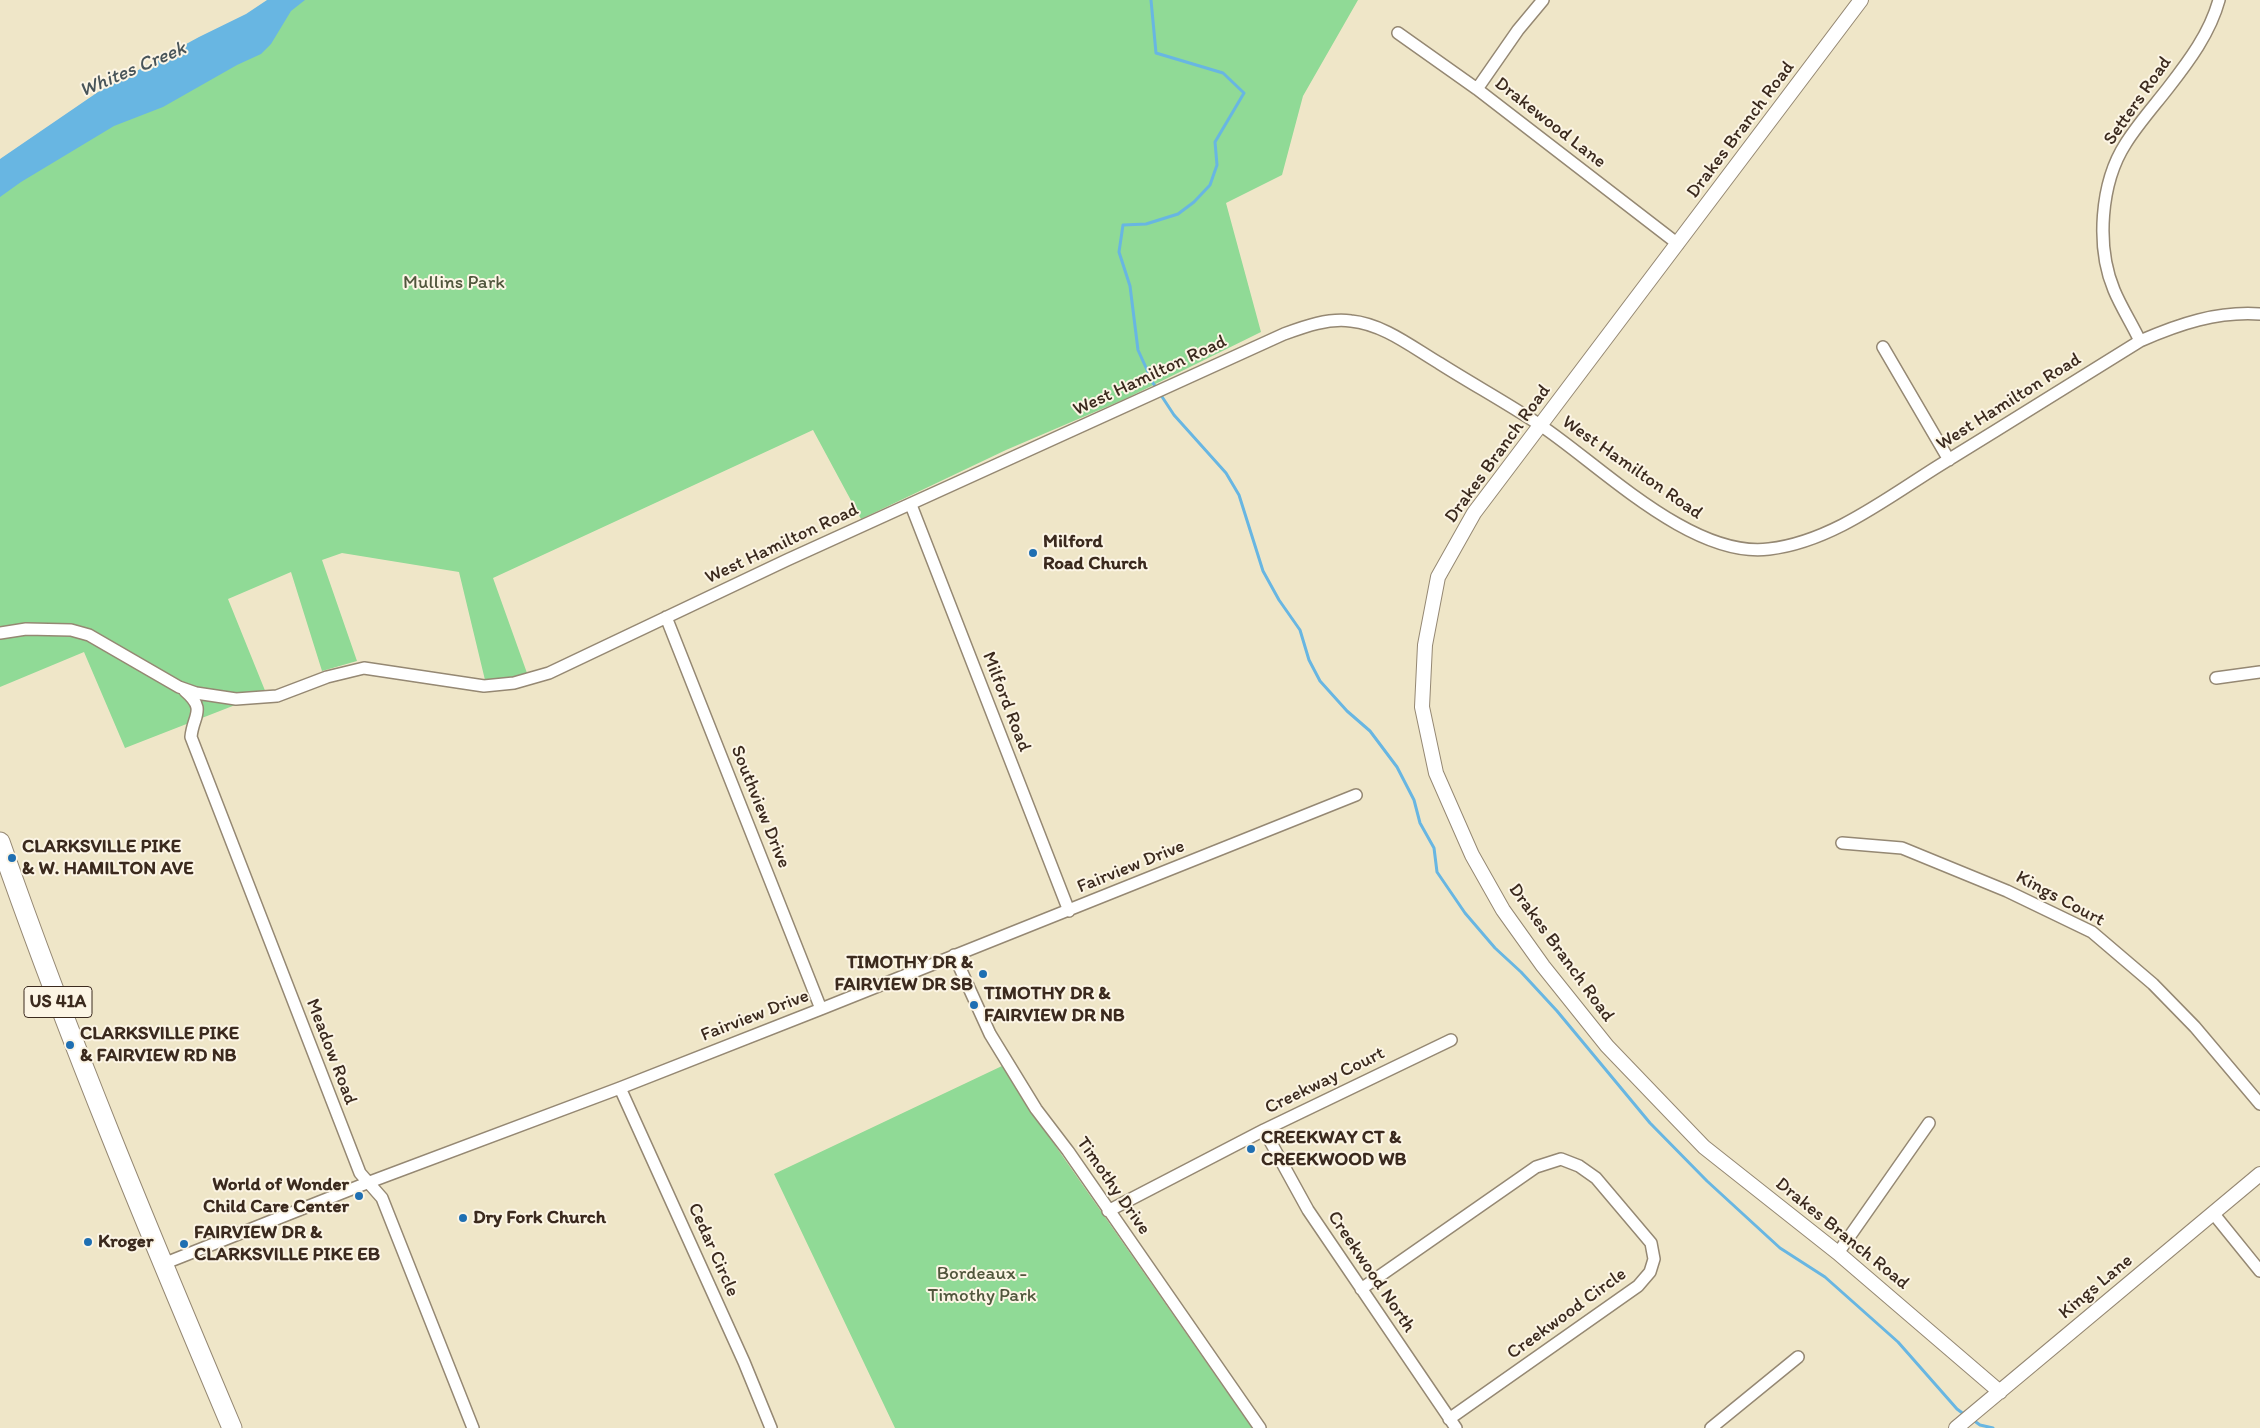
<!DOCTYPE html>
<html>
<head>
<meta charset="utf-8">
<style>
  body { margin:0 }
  canvas { display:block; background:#efe6c8 }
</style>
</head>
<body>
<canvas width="2260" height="1428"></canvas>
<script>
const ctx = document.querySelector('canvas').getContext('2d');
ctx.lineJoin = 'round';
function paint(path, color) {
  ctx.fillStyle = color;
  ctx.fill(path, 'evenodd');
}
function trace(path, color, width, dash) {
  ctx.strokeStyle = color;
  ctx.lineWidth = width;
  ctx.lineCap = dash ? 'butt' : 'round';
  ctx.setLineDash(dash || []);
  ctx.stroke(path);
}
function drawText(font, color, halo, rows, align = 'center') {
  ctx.font = font + ' Itim,sans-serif';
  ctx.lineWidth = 4;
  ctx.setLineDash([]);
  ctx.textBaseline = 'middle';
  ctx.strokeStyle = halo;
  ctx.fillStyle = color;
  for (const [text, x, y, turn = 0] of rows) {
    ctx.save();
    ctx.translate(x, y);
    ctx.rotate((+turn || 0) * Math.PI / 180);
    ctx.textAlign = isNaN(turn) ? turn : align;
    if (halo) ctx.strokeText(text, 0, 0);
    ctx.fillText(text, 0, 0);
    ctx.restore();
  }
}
paint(new Path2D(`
  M299,0H1358L1303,96L1282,175L1226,203L1261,332L1125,399L1006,450L861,519L813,430L493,578L527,673L514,678L485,680L459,572L342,553L322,560L357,661L322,671L291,572L228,599L266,693L125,748L84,652L0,687V187Z
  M1002,1066L1036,1118L1252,1428H895L774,1174Z`), '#90da96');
paint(new Path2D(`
  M267,0H305L291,11L271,44L261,54L237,65L163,107L114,126L21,182L0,197V159L98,92L199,37L246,14Z`), '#68b6e2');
trace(new Path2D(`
  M1151,0L1156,53L1223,73L1244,93L1215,142L1217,165L1210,185L1194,202L1178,214L1146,224L1123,225L1119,252L1130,286L1138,350L1153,383L1174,415L1226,473L1239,495L1263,571L1279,600L1300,630L1309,660L1320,681L1347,711L1370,731L1397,767L1414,800L1420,823L1434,848L1437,872L1465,913L1495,948L1521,972L1557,1011L1650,1123L1707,1181L1780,1248L1825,1277L1898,1342L1957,1409L1965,1415
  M1973,1420L1980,1425L1993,1428`), '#68b6e2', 3);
const minor = new Path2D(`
  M1398,33L1477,89L1678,244
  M1477,89L1518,30L1543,0
  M2140,341C2132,324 2121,307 2114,290C2096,247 2100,183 2126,143C2138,124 2154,106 2168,88C2189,61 2210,33 2219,0
  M1883,347L1949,460
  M911,505L1069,911
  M666,617L821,1009
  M0,633L26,629L71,630L89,635L179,687L196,693L236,699L277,696L327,677L364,668L484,686L514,683L549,673L787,560L1284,334C1306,326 1328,318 1351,321C1383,324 1412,347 1439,363C1472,384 1507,403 1540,425C1600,465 1692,559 1769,549C1831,542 1887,498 1940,465C2007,424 2074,382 2140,341C2179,324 2217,311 2260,314
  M2216,678L2260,672
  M185,691C207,710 193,715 191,737L360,1173L382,1198L473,1428
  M1842,843L1902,848L2007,891L2092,932L2153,984L2195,1027L2260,1104
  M954,955L990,1034L1036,1109L1068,1151L1260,1428
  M620,1088L744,1362L771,1428
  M1264,1130L1308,1210L1456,1428
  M1108,1211L1264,1130L1451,1040
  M2213,1213L2260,1271
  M1838,1253L1929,1123
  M163,1264L367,1183L620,1088L821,1009L1356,795
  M1361,1289L1536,1167L1561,1159L1579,1166L1596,1178L1651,1243L1654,1259L1650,1272L1638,1286L1449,1419
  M1711,1428L1798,1357`);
const tertiary = new Path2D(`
  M1861,0L1474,513L1438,577L1425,645L1422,707L1436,773L1472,855L1503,910L1543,966L1607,1046L1704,1147L1838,1253L2000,1392
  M1956,1428L2260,1174`);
const primary = new Path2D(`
  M0,842C69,1040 150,1234 232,1428`);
trace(minor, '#958873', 14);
trace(tertiary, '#958873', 16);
trace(primary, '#958873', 21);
trace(minor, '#fff', 11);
trace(tertiary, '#fff', 14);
trace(primary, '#fff', 19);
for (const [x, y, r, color] of [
  [1033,553,5,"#1f6fb2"],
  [12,858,5,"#1f6fb2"],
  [983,974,5,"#1f6fb2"],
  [974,1005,5,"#1f6fb2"],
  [70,1045,5,"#1f6fb2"],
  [1251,1149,5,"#1f6fb2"],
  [359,1196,5,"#1f6fb2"],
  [463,1218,5,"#1f6fb2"],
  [88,1242,5,"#1f6fb2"],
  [184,1244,5,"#1f6fb2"]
]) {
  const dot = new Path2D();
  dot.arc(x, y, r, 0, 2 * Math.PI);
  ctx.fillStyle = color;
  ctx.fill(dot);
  trace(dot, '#fcf5e5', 2);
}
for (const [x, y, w] of [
  [58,1002,68]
]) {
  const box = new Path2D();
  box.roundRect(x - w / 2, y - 15.5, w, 31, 4);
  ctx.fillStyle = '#fcf5e5';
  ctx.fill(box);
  trace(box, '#3b2a1e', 1);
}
drawText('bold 18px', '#3b2a1e', null, [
  ["US 41A",58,1002]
]);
drawText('19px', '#3b2a1e', '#fcf5e5', [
  ["Setters Road",2138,101,-55],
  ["Drakewood Lane",1550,123,38],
  ["Drakes Branch Road",1741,130,-53],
  ["West Hamilton Road",1150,376,-25],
  ["West Hamilton Road",2009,402,-32],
  ["Drakes Branch Road",1498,454,-54],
  ["West Hamilton Road",1632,468,35],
  ["West Hamilton Road",782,544,-25],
  ["Milford Road",1006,702,69],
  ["Southview Drive",760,807,68],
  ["Fairview Drive",1131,867,-22],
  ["Kings Court",2060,899,28],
  ["Drakes Branch Road",1561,953,54],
  ["Fairview Drive",755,1016,-21],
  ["Meadow Road",331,1052,69],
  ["Creekway Court",1325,1081,-26],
  ["Timothy Drive",1113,1186,55],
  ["Drakes Branch Road",1842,1234,39],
  ["Cedar Circle",713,1250,66],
  ["Creekwood North",1371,1272,56],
  ["Kings Lane",2096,1287,-40],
  ["Creekwood Circle",1567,1314,-36]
]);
drawText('19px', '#50563c', '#fcf5e5', [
  ["Mullins Park",454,283],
  ["Bordeaux -",982,1274],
  ["Timothy Park",982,1296]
]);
drawText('bold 19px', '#3b2a1e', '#fcf5e5', [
  ["Milford",1043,542],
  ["Road Church",1043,564],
  ["CLARKSVILLE PIKE",22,847],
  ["& W. HAMILTON AVE",22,869],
  ["TIMOTHY DR &",973,963,"right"],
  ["FAIRVIEW DR SB",973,985,"right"],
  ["TIMOTHY DR &",984,994],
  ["FAIRVIEW DR NB",984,1016],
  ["CLARKSVILLE PIKE",80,1034],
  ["& FAIRVIEW RD NB",80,1056],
  ["CREEKWAY CT &",1261,1138],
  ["CREEKWOOD WB",1261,1160],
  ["World of Wonder",349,1185,"right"],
  ["Child Care Center",349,1207,"right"],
  ["Dry Fork Church",473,1218],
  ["FAIRVIEW DR &",194,1233],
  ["CLARKSVILLE PIKE EB",194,1255],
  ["Kroger",98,1242]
], 'left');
drawText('italic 20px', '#485459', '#fcf5e5', [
  ["Whites Creek",133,70,-23]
]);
</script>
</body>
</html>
